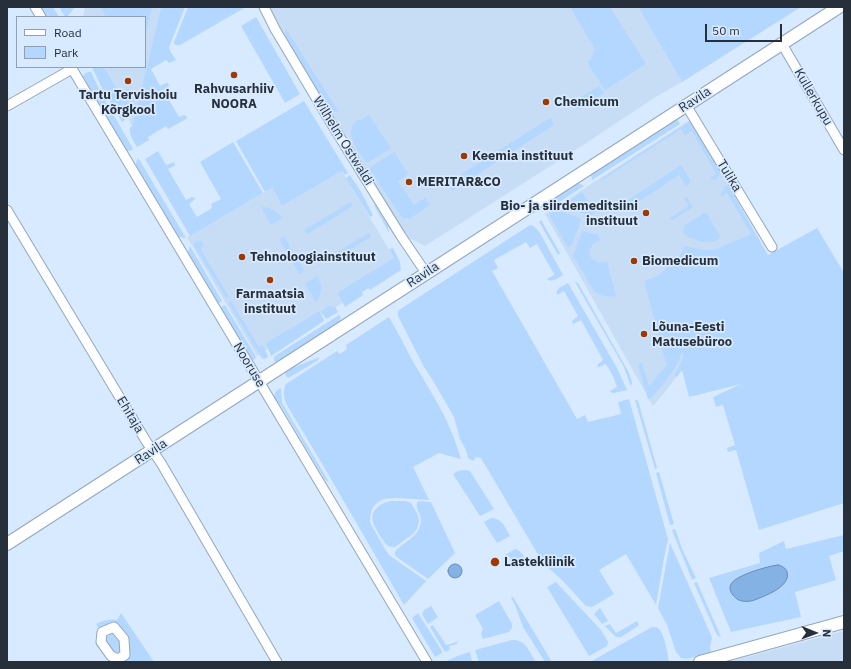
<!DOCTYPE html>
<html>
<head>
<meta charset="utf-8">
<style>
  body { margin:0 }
  #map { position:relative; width:851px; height:669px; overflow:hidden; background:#d8eaff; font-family:"IBM Plex Sans",sans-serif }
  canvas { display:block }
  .frame { position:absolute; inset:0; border:8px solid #27303a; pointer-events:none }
  .legend { position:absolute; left:16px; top:16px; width:130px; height:52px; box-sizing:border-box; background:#d8eaff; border:1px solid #91a0b0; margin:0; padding:5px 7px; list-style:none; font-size:12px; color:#27303a }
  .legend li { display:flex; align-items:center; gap:8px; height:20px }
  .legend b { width:20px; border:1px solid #91a0b0 }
  .north { position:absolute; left:795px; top:613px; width:40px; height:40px; -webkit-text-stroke:3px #d8eaff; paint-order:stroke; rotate:91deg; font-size:11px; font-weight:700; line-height:16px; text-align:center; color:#27303a }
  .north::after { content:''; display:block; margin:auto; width:14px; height:18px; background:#27303a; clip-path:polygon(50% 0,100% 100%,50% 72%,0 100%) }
  .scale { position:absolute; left:705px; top:24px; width:77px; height:18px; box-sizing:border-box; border:2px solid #27303a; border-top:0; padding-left:5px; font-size:12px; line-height:14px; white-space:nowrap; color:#27303a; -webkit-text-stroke:3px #d8eaff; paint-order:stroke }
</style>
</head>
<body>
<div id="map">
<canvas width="851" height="669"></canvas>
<div class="frame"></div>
<ul class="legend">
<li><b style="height:5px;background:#fff"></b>Road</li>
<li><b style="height:11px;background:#b4d7ff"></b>Park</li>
</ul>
<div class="north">N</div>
<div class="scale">50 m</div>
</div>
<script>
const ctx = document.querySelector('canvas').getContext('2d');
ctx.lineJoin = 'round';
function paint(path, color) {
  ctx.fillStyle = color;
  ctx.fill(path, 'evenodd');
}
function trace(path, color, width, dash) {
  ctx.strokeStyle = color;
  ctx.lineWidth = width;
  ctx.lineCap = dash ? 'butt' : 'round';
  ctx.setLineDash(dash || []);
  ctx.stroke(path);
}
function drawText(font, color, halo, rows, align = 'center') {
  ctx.font = font + ' "IBM Plex Sans",sans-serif';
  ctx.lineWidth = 3.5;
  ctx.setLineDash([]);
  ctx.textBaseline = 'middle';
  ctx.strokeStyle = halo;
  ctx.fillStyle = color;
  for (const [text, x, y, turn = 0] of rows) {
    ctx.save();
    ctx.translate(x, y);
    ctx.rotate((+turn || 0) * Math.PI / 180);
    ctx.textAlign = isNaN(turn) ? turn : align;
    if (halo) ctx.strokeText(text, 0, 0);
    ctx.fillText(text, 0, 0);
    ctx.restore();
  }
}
paint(new Path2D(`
  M85,7H161L132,127L120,94L104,67H145V17H83Z
  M269,7H638L682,82L657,96L577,149L425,246L407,237L338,129L277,26Z
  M690,120L756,235L682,369L669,387L653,406L545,214Z
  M342,171L394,258L399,268L257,356L187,237L272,188L282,206Z
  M844,631V662H728Z`), '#c7ddf6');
paint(new Path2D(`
  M40,7H53L59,17H46Z
  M59,7H75L67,17H65Z
  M100,7H152L145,38V17H106Z
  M161,7H185L169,47L170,51L176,60L169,63L166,60L151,69L160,86L166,83H168L169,85L168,87L163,90L179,117L184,115L186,116L187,117L186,119L168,129L166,126L148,137L149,140L137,147C133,140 129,135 130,127H132Z
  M188,7H246L180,45H176L174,44V42Z
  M570,7H610L646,64L605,90L587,62L591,59L595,49Z
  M638,7H801L682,82Z
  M256,17L300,94L285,103L241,26Z
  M286,29L339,112L331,111L325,106L285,36Z
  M92,67H104L120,94L127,89L132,91L125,120L122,122L102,88Z
  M88,72H91L100,91L132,147L133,150L127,151L99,106L83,78L84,74Z
  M599,86L604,93L578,110L573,102Z
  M304,101L348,173L345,175L342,171L282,206L272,188L265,192L236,141Z
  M369,115L391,148L367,163C358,150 341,132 359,119L360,120Z
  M550,118L554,125L452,191L447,183Z
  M677,119L680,124L592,180L591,175L593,172Z
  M690,121L719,169L720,174L717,179L714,180L710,178L716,174L692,131L685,135L681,129L602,180L601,179L610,173Z
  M233,142L263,193L190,236L145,159L158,151L166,165L174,162L175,164L174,166L168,169L186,200L192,197H194L195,199L194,200L189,204L197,217L212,208L211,204L221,199L200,162Z
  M394,152L408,174L398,181L414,205L425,198L430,205L409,219L403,218L401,216L369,168Z
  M138,158L140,161L186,238L179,237L177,235L136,168V163Z
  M681,165L691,182L686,186L679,175L623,212L619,206Z
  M350,175L360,190L373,215L370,217L346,178Z
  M576,183L581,184L584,186L547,210L546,209L547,203L548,201Z
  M726,185H728L768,255L817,228L844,273V503L759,530L736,450L728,452L727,448L735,445L723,405L716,407L713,397L741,384L689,397L682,370L677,377L674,375C678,368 682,362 684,354L682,352C676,370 663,385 650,399H648L638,365L640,363H642L649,386L667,365L658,338L657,329L644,281C655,278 665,273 669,262C678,260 682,254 684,246L705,250H714L751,234L727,193L721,197V193Z
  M582,192L595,212C593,214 592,215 589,215C585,215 567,209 567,205C567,203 568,202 569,201Z
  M687,197L693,207L673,220H671L670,218L689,206L684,199Z
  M351,202L353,206L307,234L304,230Z
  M374,205H375L388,226L389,233Z
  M261,207C270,207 277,211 282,218L271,225Z
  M555,210H558L579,218L581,220L572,245L568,248L549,214Z
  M704,213H707L720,236V238C710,246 694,241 684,234L683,231L685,225Z
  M541,220L560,253L558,255L539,222Z
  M530,225L534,226L540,233L563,275C559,278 552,283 547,279L554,275V274L537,244L530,248L526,242L494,260L498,268L492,271L577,419L585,415L588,422L621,414L618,402L629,399L668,539L665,553L656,605L626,554L599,570L614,594L592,607L586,606L584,604L563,581L543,563L481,458L476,457L473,461L468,458L466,450L460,439L454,417L432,379L424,367L398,316V312L399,310Z
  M582,231L599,235L600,240C584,246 587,265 607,262L616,296C608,297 601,297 594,291L573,256Z
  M369,233L371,237L325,264L323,260Z
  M284,236L292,251L288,254L279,239Z
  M197,241H202L203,244L201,250L229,297L226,298L193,244Z
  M190,246L222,301L218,304L188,254V252Z
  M393,248L400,262L401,270L370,290L369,288L362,292L363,295L345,307L337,293L394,258L389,249Z
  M295,254L304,270L299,274L290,257Z
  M317,276C322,285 323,294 316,302L305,284Z
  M575,282L578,283L629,373L632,382L631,387L624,367Z
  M568,283L617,368L627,390L614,393H612L610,391L617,387L613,376L606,364L599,367L597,366L598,364L603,360L581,320L573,324L572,321L578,316L564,291L557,295C555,288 563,286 568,283Z
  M231,301L259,347L263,345L268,357C265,359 263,360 261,357L229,304V302Z
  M225,305L255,355L256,358L253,360L220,308Z
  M329,306L335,307L338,312L326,319L321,311Z
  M318,312H319C321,315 324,318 324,321L271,356L266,343Z
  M339,315L341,318L338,323L278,361L276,362L274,361V358L275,356Z
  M389,317L399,335L411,358L434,397L445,417L454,438L461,459L439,453L413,467L429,500L395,498L384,499L378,502L373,507L370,516V522L373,528L385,549L389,555L426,581L404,605L324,467L288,407C284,400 282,391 286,384L337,351L340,354L347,349L346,345Z
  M320,357L317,361L290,377L288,378L286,376L285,373L292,368Z
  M281,388L282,403L329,482L325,480L281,406L275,400C273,394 276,390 281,388Z
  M635,400H637L639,404L657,468L655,469Z
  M464,470L470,471L494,509L480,516L453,474L458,471Z
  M659,472L674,524L670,525L656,473Z
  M391,501H405L411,503L418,515L419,521L417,529L413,534L395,547C391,547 388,547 386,544C384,542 382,539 380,536C378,533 376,529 374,525C368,512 379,503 391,501Z
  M421,501L431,502L455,553L428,579L398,558L395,555V552C403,541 421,537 421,520C421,513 415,509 417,502Z
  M491,518C502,518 505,527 510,536L497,543L484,522Z
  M675,529L683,551L696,578L692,580L672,530Z
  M844,535V551L829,556L836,580L795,592L801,617L731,632L709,578L760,563L759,553L784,541L786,549Z
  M670,543L710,633L712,638L710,647L711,653L686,659L681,658L676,652L667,625L658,608Z
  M515,549C519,550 526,556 524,561C523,564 518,566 516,568L509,556L506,557L505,555Z
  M556,582L601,630L608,642L607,646L589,656L547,587Z
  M697,582L721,637L717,635L694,583Z
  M513,597L552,662H545L523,627L515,605L511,598Z
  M499,601L512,624V628L509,632L483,639L481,634L483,629L475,615Z
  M431,606L438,617L428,624L422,614L424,610Z
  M600,608L608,621L602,624L594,614Z
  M121,613L154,662H122L119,657L117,658L96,624C103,620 109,619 117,620Z
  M418,613L442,651V653L435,657L412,618Z
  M637,621L639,625L638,626L621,637H616L605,626L610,624L616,633Z
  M433,625L446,645L457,642V644L449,646L450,650L445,652L430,627Z
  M652,627C655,627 657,627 659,629C664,633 668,655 669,662H590Z
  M512,640C526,639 529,652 536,662H479L475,650Z
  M470,652L472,662H444L460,655Z`), '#b4d7ff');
const water = new Path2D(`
  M448 571a7 7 0 1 1 14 0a7 7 0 1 1-14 0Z
  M778,565C782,566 786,568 787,572C791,586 767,595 757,599C753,601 747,602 742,601C735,600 726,589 732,583C737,575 768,566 778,565Z`);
paint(water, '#85b2e4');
trace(water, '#698bb1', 1);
const minor = new Path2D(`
  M35,7L41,17
  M264,7L275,29L331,123L401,236L426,273
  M782,44L844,150
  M71,67L427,662
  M686,105L772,247
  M7,106L72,69
  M7,210L146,441L161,463L277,662
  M114,627L124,639L125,655L118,659L111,656L101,642L102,632Z`);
const tertiary = new Path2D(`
  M7,544L839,7
  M700,662L844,622`);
trace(minor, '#92a7bf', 11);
trace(tertiary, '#92a7bf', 14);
trace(minor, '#fff', 9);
trace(tertiary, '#fff', 12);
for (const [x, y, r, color] of [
  [234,75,4,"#9d3905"],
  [128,81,4,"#9d3905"],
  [546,102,4,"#9d3905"],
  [464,156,4,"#9d3905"],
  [409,182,4,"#9d3905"],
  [646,213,4,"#9d3905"],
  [242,257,4,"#9d3905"],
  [634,261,4,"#9d3905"],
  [270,280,4,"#9d3905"],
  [644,334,4,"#9d3905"],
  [495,562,5,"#9d3905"]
]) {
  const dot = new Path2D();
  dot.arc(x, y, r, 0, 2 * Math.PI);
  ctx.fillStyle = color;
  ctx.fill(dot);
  trace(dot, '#d8eaff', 1.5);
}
drawText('bold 13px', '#27303a', '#d8eaff', [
  ["Rahvusarhiiv",234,89,"center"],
  ["NOORA",234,104,"center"],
  ["Tartu Tervishoiu",128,95,"center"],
  ["Kõrgkool",128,110,"center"],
  ["Chemicum",554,102],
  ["Keemia instituut",472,156],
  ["MERITAR&CO",417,182],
  ["Bio- ja siirdemeditsiini",638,206,"right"],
  ["instituut",638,221,"right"],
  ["Tehnoloogiainstituut",250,257],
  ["Biomedicum",642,261],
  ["Farmaatsia",270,294,"center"],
  ["instituut",270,309,"center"],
  ["Lõuna-Eesti",652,327],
  ["Matusebüroo",652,342],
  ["Lastekliinik",504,562]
], 'left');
drawText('13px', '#27303a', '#d8eaff', [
  ["Kullerkupu",813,97,60],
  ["Ravila",695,100,-33],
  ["Wilhelm Ostwaldi",343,141,58],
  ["Tulika",729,176,59],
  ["Ravila",423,275,-33],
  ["Nooruse",249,365,59],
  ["Ehitaja",130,415,59],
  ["Ravila",151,452,-33]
]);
</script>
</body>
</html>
